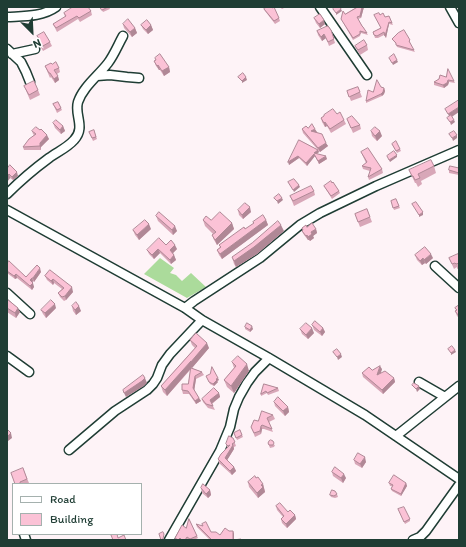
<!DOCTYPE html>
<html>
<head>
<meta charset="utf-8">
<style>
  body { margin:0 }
  #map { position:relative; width:466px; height:547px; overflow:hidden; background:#fef3f7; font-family:Itim,sans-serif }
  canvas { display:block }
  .frame { position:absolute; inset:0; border:8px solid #1f3d34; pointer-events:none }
  .legend { position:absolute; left:12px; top:483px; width:130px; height:52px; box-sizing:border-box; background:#fff; border:1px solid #a5b1ae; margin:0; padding:5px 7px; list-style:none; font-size:12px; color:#1f3d34 }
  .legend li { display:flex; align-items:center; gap:8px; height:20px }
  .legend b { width:20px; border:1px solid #a5b1ae }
  .north { position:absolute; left:12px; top:12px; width:40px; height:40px; -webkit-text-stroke:3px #fff; paint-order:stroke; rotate:156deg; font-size:11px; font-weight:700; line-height:16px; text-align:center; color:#1f3d34 }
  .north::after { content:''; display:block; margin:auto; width:14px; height:18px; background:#1f3d34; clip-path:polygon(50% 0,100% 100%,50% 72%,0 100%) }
</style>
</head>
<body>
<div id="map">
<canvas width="466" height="547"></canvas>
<div class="frame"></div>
<ul class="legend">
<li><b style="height:5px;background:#fff"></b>Road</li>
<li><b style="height:11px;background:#fbc2d6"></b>Building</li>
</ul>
<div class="north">N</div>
</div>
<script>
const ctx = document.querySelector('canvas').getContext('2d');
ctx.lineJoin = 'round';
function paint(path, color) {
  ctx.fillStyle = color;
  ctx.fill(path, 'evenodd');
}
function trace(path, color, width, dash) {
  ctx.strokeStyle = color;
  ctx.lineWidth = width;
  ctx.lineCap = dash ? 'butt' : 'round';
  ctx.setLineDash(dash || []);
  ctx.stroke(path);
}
paint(new Path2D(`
  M160,258L174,268L170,273L176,275L182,281L191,273L206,287L187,298L144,274Z`), '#abdb9b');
const minor = new Path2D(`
  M320,7L367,75
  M450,7L459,23
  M7,17C24,16 42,17 56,7
  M7,49L21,62L26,72L30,82
  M12,54L35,49
  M97,76L110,75L127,77L139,78
  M7,194C20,181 34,169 49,158C57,152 67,148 74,140C86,127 74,115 78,102C83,87 98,76 108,63C114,55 118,45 123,36
  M7,210L185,308L202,320L269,358L365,415L459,479
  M435,266L459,288
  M7,293L30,314
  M185,308L194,301L260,258L300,225L320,213L376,186L459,150
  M7,356L29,372
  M419,382L445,397
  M396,436L459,386
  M69,450L115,411L147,390L153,384L157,378L162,365L170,354L202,320
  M24,534L26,540
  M169,540L220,451L230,427L234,409L239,397L247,383L255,372L269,358
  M413,540L420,537L426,531L459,485`);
trace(minor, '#1f3d34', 11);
trace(minor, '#fff', 8);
paint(new Path2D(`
  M100,7H109L110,9L103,12Z
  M280,7H286L282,9Z
  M354,7H364L361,18L358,19L368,35L361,33L360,36L353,40L341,19L345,14L355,8Z
  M264,9L279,18L280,21L275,24L265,11Z
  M91,11L92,15L80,22L78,19L57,32L53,24L65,17L64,13Z
  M374,15H380L385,17L389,16L393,25L389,24L386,38L384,35L378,38H375L373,32L381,28Z
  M314,18L325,24L320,28L316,23Z
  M123,24L135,28L137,33L132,37L124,28Z
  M141,25H151L153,30L148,34L143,29Z
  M331,30L335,43L329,46L326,38L322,41L318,35L317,31Z
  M37,36L50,42L52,46L43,51L39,44L37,40L38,39Z
  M392,39L410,40V43L415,52L397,47L396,44Z
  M367,45L368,50L360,55L357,50L355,46Z
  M155,58L169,67L170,72L164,76L160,70H159L156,66L154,61L156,60Z
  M52,64L59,68L60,72L57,74L59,80L55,83L51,77L50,78L45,66Z
  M440,75L454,81L455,83L449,82L448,85L444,88L434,85V82L439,79Z
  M24,86L38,90L40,95L30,100Z
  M358,87L362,97L351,101L347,91Z
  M381,87L384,88L385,91L384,94L382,96L366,103V101Z
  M58,102L62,110L57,113L53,104Z
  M337,114L344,120L346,124L331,133L327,126L325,127L322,122L321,118Z
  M347,119L360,125L361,129L353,133Z
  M53,123L63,126L65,131L61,134L55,128Z
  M308,128L317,132L328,146L320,152L318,150L319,152L317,154L327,159L319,164L315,156L307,166L299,158L289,165L299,140L318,150L303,133L302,129Z
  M40,130L49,139L41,147V150H24L23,147L34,135L33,134L32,131Z
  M94,130L97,139L93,141L89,132Z
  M371,131L382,136L377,141L372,136Z
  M392,144L400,149L401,151L397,153Z
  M361,152L382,169L383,173L369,180L368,177L370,171L363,169L362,166L366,163Z
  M434,166L436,173L421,181L422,184L418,187L416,183H415L409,170Z
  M459,168V175L449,173V170Z
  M7,169L18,176L13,180L10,178L7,182Z
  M332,183L339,191L340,193L332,199L324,186Z
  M314,191L315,195L294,206L290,196Z
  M396,199L400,208L394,210L391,201Z
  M367,209L372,222L360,227L355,214Z
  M238,210L251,212L243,219L239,215Z
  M156,216L177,231L173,235L158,221Z
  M203,220H211L232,223L234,229L217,245L214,240L212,235L213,234L205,226Z
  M266,220L268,225L222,259L219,255L217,250L220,247L219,245L245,229Z
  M307,227L316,229L317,233L313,236L314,238L310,241L309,240H308L304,235L302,231L303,230L302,228Z
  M151,229L139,240L135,235L133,230Z
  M284,231L257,254L236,267L234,264L232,257Z
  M166,245L177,249L173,253L176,260L171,264L160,253L154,259L149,254L147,250Z
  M415,255L433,258L426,264L425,263L422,265L417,260Z
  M459,256V268L457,269V267L454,269L449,258Z
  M7,264L26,277L41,272L34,282L33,281L32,283L34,287L32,290L17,278L15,279L7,273Z
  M50,270L73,292L66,300L64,301L60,297L58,293L62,289L54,283L53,285L47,280L45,276Z
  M7,299L20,312L16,318L7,312Z
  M459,305V318L457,316L455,311L456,310L455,308Z
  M72,306L81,311L76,315L73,311Z
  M56,308L46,318L43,314L41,310Z
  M312,325L323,328L325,332L322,336L314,330Z
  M245,327L253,329L250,332L245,329Z
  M300,329L314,333L308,339L302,334Z
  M190,340L209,348L192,368V367V368L202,372L204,375L196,379L194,390L199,398L201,401L196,404L189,394H183L182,390L188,384L191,369L167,396L163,392L161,386L195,348L192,345Z
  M232,362L249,371L234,393L227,387L224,380L234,368Z
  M382,369L380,374L394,378L395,382L383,394L363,377L362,373L372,370Z
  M206,376L219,380L217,381L218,382L214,386L210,384Z
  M264,384L278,388L279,391L268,395L267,393L261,396V394Z
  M219,393L220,397L212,404L215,410L208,408L203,402L202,399Z
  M274,402L288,407L289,412L285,416L275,406Z
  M273,415L275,419L269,422L273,432L264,429H262L261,434L255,437L251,427L258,421Z
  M240,430L243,437L237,440L234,433Z
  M233,438L236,446L234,447V449L227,460L234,467L236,471L232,475L219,463L218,459L227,448L226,444Z
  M268,443L275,445L274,447L270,448Z
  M354,460L366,462L362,468L355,464Z
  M23,468L29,483L27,484H15Z
  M332,472L346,478L343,483L333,476Z
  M256,478L263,484L265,492L258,498L249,487L248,482Z
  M389,483H406L407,486L401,496L392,491L391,489L392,486H390Z
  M201,488L210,490L211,495L208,498L202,493Z
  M337,494L338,497L335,498L331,497L330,495Z
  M276,506L295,515L296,519L287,528L282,523L281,519L283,517L277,510Z
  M398,509L410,519V521L405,524Z
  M189,519L198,538L194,540H176L175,538L186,528Z
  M196,524L211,532L220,535L229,531H233L234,534V540H242H210L197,527Z`), '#d8a7b8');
paint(new Path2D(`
  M362,7H364L361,18L360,16Z
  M341,9L342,11L336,15V13Z
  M324,20L325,24L320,28L319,24Z
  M389,22V24L386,38L385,36Z
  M151,25L153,30L148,34L146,30Z
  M135,28L137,33L132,37L130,32Z
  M324,34L326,38L322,41L321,37Z
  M397,60L398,62L393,65L392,63Z
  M158,65L160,70H159L157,66Z
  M169,67L170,72L164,76L162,71Z
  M58,76L59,80L55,83L54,79Z
  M246,77L247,80L242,83V81Z
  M448,80L449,82L448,85L444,88L443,85Z
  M384,88L385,91L384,94L382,96L381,94Z
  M459,107V112L450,118L448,114Z
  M454,120L455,122L451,125L450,122Z
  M325,122L327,126L325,127L324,123Z
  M63,126L65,131L61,134L60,130Z
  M315,129L317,132L313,135L311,131Z
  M380,131L382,136L377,141L375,136Z
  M47,135L49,139L41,147V150L40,146V143Z
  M457,135V138L453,141L452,138Z
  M326,143L328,146L320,152L318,148Z
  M318,150L319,152L315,155V156L307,166L306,163L314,153Z
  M397,155V157L390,162L389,160Z
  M298,156L299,158L289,165L288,162Z
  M326,156L327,159L319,164L318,161Z
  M17,172L18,176L13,180L12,177Z
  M9,174L10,178L7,182V176Z
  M299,185L300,187L294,192L293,190Z
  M282,198L283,200L278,204L277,201Z
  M250,207L251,212L243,219L242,215Z
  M423,212V215L419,217V215Z
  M266,220L268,225L222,259L220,254Z
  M232,223L234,229L217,245L215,240Z
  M149,224L151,229L139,240L137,235Z
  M281,225L284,231L257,254L236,267L234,261Z
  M175,226L177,231L173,235L172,230Z
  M316,229L317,233L313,236L314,238L310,241L308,237L311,232Z
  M307,235L309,240H308L306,236Z
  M175,245L177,249L171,255L170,250Z
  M158,249L160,253L154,259L152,255Z
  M431,254L433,258L426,264L424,260Z
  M174,255L176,260L171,264L170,260Z
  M423,258L425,263L422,265L420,261Z
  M40,268L41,272L34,282L33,278Z
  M16,274L17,278L15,279L14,276Z
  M32,278L33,281L31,284L30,280Z
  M53,279L54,283L53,285L51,281Z
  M33,283L34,287L32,290L30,286Z
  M72,287L73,292L66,300L65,296Z
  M55,304L56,308L46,318L45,313Z
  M79,306L81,311L76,315L75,310Z
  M18,308L20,312L16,318L15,313Z
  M252,326L253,329L250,332V330Z
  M312,328L314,333L308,339L306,335Z
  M323,328L325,332L322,336L320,332Z
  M207,343L209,348L192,368V367L167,396L165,390Z
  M455,350L456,352L451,355V353Z
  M341,354L342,357L338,360L337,357Z
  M247,364L249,371L234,393L231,386Z
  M380,366L382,369L379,379L377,375Z
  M195,376L196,379L194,392L193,388Z
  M145,378L147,383L144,386L126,397L124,393Z
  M218,378L219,380L217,381L218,382L214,386L213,384L216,379Z
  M394,378L395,382L383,394L382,390Z
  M419,386L420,389L417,392L416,389Z
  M219,393L220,397L211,404L210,400Z
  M199,398L201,401L196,404L195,401Z
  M288,407L289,412L285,416L283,411Z
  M261,426L262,429L261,434L260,431Z
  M11,433L12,438L8,441L7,437Z
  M233,445L234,449L226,462L225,458Z
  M365,457L366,462L362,468L360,464Z
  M234,467L236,471L232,475L230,471Z
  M344,474L346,478L343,483L341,478Z
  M406,483L407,486L401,496V494Z
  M263,484L265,492L258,498L257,493L261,485Z
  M210,490L211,495L208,498L206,494Z
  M295,515L296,519L287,528L286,524Z
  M233,531L234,534V540H233Z`), '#b08896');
const building = new Path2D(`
  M73,7H88L91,11L79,18L77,16L56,28L53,24L66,16L64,13Z
  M100,7H108L102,10Z
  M267,7H271L272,8L274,7L279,18L274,21L264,9Z
  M335,7H340L341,9L336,13L333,9Z
  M358,7H362L360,16L357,17L362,26L363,27L367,33L360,31V34L353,38L341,19L343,11L345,14Z
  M379,13L380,15L383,13L385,17L389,16L392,23L389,22L385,36L384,32L377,36L374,35L373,32L381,28L374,15Z
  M320,14L324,20L319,24L314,18Z
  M128,19L135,28L130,32L123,24Z
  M147,20L151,25L146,30L141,25Z
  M328,26L331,30L334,39L328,42L324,34L321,37L317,31Z
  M404,30L410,40L409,41L414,50L396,45V43L392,39L398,33Z
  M44,32L50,42L41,47L37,40L39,38L37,36Z
  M364,40L367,45L358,50L355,46Z
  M160,54L169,67L162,71L158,65L157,66L154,61L156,60L155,58Z
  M394,54L397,60L392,63L389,58Z
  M56,62L59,68L54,70L58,76L54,79L50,73H49L45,66L51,63L52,64Z
  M448,69L454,81L448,80L447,83L443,85L434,82L439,79L440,75L446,77Z
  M243,73L246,77L242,81L238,77Z
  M377,80L381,87L384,88L383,92L381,94L366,101L368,90L373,92Z
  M34,81L38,90L29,95L24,86Z
  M358,87L360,92L349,97L347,91Z
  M459,100V107L448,114L445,109Z
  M58,102L61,108L57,110L53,104Z
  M333,109L337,114L340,112L344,120L330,129L325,122L324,123L321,118L324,116V115Z
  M451,115L454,120L450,122L447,118Z
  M352,116L360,125L351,128L347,119Z
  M56,120L63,126L60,130L53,123Z
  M312,124L315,129L311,131L322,134L326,143L318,148L302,129L306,126L308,128Z
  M36,127L40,130L41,129L47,135L40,143V146L23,147L29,139L36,134L32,131Z
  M375,127L380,131L375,136L371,131Z
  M94,130L96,137L92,138L89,132Z
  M454,131L457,135L452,138L449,134Z
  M299,140L318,150L314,153L326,156L318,161L314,154L306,163L298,156L288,162Z
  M396,141L400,149L396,151L392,144Z
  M368,148L382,169L368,177L371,168L362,166L367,162L361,152Z
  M394,151L397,155L389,160L387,156Z
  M431,160L434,166L418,174L420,178L415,180L413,176H412L409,170Z
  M10,165L17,172L12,177L9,174L7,176V169Z
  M450,166L459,168V173L449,170Z
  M294,179L299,185L293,190L288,182Z
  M331,181L332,183L333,182L339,191L331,196L324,186Z
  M311,186L314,191L293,201L290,196Z
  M279,194L282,198L277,201L274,198Z
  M396,199L399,206L393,208L391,201Z
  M416,202L423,212L419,215L412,204Z
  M245,203L250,207L242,215L238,210Z
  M367,209L370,217L358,222L355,214Z
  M159,212L175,226L172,230L156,216Z
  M220,212L232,223L215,240L212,235L216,232L203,220L206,216L211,220Z
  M263,215L266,220L220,254L217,250L221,247L219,245L244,227L245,229L254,223L253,222Z
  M145,220L149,224L137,235L133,230Z
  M278,221L281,225L254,247L234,261L232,257L252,243Z
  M312,223L316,229L311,232L312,234L308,237L307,235L306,236L302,231L303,230L302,228L306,225L307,227Z
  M159,238L166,245L171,240L175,245L170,250L174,255L170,260L158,249L152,255L147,250Z
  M425,247L431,254L424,260L423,258L420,261L415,255Z
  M458,254L459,256V263L456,264L455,263L452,264L449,258Z
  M9,261L26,277L37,265L40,268L33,278H32L30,280L33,283L30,286L16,274L14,276L7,271V264Z
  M50,270L72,287L65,296L62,297L58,293L64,288L53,279L51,281L45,276Z
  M7,299L18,308L15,313L7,308Z
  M51,300L55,304L45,313L41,310Z
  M76,302L79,306L75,310L72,306Z
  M459,305V316L455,311L457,310L455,308Z
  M315,321L323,328L320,332L312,325Z
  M247,323L252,326L250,330L245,327Z
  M306,323L312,328L306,335L300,329Z
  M196,333L207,343L190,363L191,361L165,390L161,386L197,346L190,340Z
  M452,346L455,350L451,353L448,349Z
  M337,349L341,354L337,357L333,352Z
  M238,356L247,364L231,386L224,380L236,366L232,362Z
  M380,366L377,375L385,371L394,378L382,390L362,373L369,367L372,370Z
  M212,367L218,378L216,379L217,380L213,384L209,382L206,376L210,374Z
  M191,368L202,372L195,376L193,388L199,398L195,401L188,391L182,390V384H188Z
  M143,375L145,378L142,381L124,393L123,390Z
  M414,383L419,386L416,389L412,385Z
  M264,384L278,388L267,393L266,391L261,394Z
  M214,388L219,393L210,400L213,406L206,404L202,399Z
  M278,397L288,407L283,411L274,402Z
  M262,411L273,415L267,418L272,429L262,425L261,426L260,431L254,433L251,427L254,420L258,421Z
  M7,429L11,433L7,437Z
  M240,430L242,435L236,438L234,433Z
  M229,436L233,438L235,442L232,444L233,445L225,458L234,467L230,471L218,459L221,454L230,445L228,446L226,444Z
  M271,440L273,441L274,443L273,445H269L268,443L269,441Z
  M358,453L365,457L360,464L354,460Z
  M335,467L344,474L341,478L332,472Z
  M23,468L27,479L20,482V484H15L11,473Z
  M394,475L406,483L401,494L391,489L393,485L389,483Z
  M255,476L256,478L258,477L263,484L261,485L263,487L257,493L248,482Z
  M203,484L210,490L206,494L201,488Z
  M332,490L335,491L337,494L334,496L330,495Z
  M280,503L288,512L290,510L295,515L286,524L281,519L284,516L276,506Z
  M404,507L410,519L404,522L398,509Z
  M189,519L197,536L190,539L187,537L185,540H182L180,538L178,540L175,538L182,525L186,528Z
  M206,522L211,532H216L220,535L225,528L229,531H233V540L241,539V540H212L196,524L203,526L202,524Z
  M163,532L164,534L163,539L161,540L159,534Z
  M114,534H117L118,538L124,535L126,540H113L111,535Z`);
paint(building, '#fbc2d6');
trace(building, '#b08896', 1);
</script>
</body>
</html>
